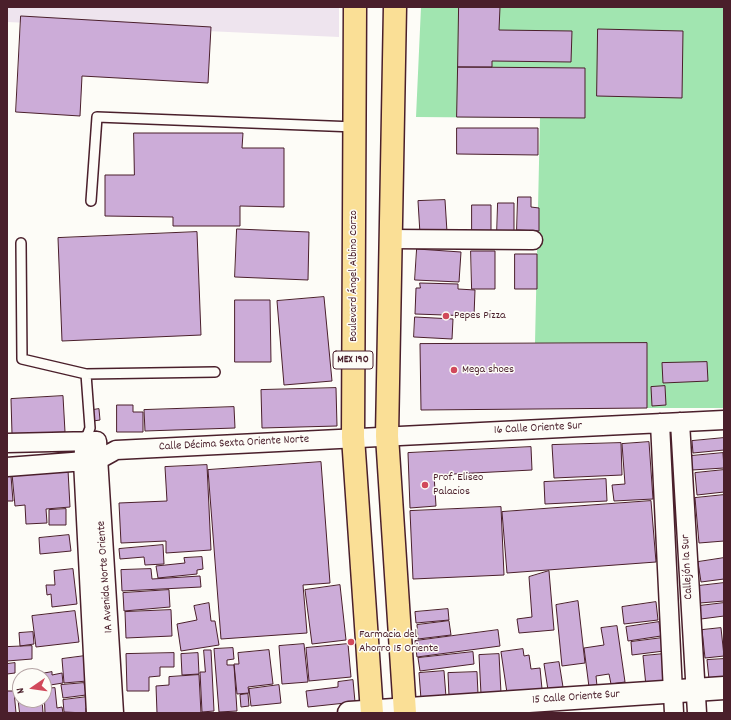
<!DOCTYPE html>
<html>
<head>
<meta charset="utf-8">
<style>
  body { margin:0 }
  #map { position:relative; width:731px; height:720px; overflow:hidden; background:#fdfcf7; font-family:Dekko,sans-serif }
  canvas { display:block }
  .frame { position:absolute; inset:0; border:8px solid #4a1f2b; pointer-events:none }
  .north { position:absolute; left:12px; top:668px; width:40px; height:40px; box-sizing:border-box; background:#fdfcf7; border:1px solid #b5a4a5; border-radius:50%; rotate:257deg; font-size:11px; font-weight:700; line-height:16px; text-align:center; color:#4a1f2b }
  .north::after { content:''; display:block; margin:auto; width:14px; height:18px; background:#d1495b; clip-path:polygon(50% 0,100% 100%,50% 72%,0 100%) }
</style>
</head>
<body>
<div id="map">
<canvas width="731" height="720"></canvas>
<div class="frame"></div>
<div class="north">N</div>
</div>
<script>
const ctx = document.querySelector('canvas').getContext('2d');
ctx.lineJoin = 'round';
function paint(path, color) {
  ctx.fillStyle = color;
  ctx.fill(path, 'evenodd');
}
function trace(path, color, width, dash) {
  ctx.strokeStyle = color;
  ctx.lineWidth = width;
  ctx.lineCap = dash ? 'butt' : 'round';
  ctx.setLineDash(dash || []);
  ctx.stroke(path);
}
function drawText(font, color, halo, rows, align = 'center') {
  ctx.font = font + ' Dekko,sans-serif';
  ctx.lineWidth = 3;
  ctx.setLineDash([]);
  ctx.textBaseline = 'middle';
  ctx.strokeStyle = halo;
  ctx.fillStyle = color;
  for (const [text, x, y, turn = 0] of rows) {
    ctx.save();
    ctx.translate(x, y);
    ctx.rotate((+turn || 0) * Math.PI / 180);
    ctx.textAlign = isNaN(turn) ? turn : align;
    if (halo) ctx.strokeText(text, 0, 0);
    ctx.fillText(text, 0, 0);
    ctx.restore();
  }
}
paint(new Path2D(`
  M7,7H339V37L7,22Z`), '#eee4ee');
paint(new Path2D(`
  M421,7H724V408H647L646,343H535L540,118L416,117Z`), '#a1e5b0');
const building = new Path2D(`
  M459,7H500L499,30L572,31L571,62L492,61V67H458Z
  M21,16L211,27L208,83L82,76L80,116L16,112Z
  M598,29L683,31L682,98L597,96Z
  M458,67L585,68V118L457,117Z
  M457,128H538V155L457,154Z
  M134,133H243L242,148H284V207L240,206V226H173V217L105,216V175H134Z
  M518,197H531V207L539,208V231L517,230Z
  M445,200L447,232L420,234L418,201Z
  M498,203H514V234H497Z
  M472,205H491V233H472Z
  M237,229L309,232L308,280L235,277Z
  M197,232L201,335L62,341L58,238Z
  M417,249L461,252L459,282L415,280Z
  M471,251H495V289H472Z
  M515,254H537V289H515Z
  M420,283L458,284V289L475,290L474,316L415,314L416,288H420Z
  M324,297L332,381L284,385L277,301Z
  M235,300H270L271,362H235Z
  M415,317L453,319L452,339L414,337Z
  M647,343V408L421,410L420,344Z
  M707,362L708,381L663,383L662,363Z
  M665,386L666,405L652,406L651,387Z
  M336,388L337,426L262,428L261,390Z
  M63,396L65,432L12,434L11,399Z
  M117,405H133V412H143V432H117Z
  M234,407L235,428L145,431L144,410Z
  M99,409L100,420L93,421V410Z
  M724,438V450L693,453L692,441Z
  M649,442L653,499L614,501L612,485L625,484L622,444Z
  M621,443L622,475L554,478L552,445Z
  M531,447L532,470L434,475L436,506L410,508L408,453Z
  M723,453L724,468L692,470L691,456Z
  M321,462L330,583L303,585L307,633L221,639L208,470Z
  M207,465L211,550L166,553V541L121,543L119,503L167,501L165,467Z
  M68,470L70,507L46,509L47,523L26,524L25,505L15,506L12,474Z
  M724,470V492L697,495L695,473Z
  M7,476H11L13,501H7Z
  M606,479L607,501L545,504L544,482Z
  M724,495V541L699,543L695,498Z
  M651,501L656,562L507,573L502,512Z
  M501,507L504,575L413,579L410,511Z
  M66,509V525H49V510Z
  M69,535L71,551L40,554L39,538Z
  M163,545L164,564L145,565L144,557L120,559L119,549Z
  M202,557L203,569L197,570V574L158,578L156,566L185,563L184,558Z
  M724,558V579L701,582L698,562Z
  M73,569L77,604L52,607L51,594L47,595L46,585H55L54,571Z
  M151,569L152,579L200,576L201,587L122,591L121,570Z
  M549,571L554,630L519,633L517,619L532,617L529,577Z
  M724,583V601L700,603L698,586Z
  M340,585L346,640L312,644L305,590Z
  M169,590L170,607L124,611L123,593Z
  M578,601L585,663L562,666L556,605Z
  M656,602L658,620L624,624L622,607Z
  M209,603L211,621H215L219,645L181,651L177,624L197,620L194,606Z
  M724,603V616L701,619L699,606Z
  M448,609L449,620L416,623L415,612Z
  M171,610L172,636L126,638L125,612Z
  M75,611L79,642L36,647L32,616Z
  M449,621L451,635L418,639L417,625Z
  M659,622L661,636L628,641L626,627Z
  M617,626L625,682L611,684L609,674L596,676L597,686L589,687L584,648L604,645L601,628Z
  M721,628L724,656L705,658L702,630Z
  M498,630L500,646L417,657L415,641Z
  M33,632L34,644L20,646L19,633Z
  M662,638L664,651L632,655L631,642Z
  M304,644L308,682L282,684L279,646Z
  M348,644L351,677L309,681L306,648Z
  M32,646V659L7,661V647Z
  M233,648L234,659L227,660V665H234L237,711L219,712L214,649Z
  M523,649L524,656L529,655L531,669L540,668L542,689L507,693L501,652Z
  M204,650H211L214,711L202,712L200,672H205Z
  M269,650L273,684L248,687L249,693L237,694L234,664H239L238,653Z
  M473,652L474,664L420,671L418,658Z
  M174,653V667H160V676L149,677V691H127L126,654Z
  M198,653L199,674L182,675L181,654Z
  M499,654L501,693L481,694L479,655Z
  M664,654L667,684L646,686L643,656Z
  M85,656L87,681L64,683L62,659Z
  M724,659V678L709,679L707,660Z
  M559,662L563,687L548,690L544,664Z
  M15,663V673L7,674V664Z
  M444,671L446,697L421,699L419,673Z
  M52,672V675L62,673L63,683L44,686V676H41V674Z
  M477,672L478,694L449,696L448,673Z
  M199,675L201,713H157L156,686L169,685V677Z
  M353,680L355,702L308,707L306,691L338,687V682Z
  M84,683L86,695L63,698L61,685Z
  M279,685L281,703L251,706L249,689Z
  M17,688H20V700H42L43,713H20Z
  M55,688L57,708L62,707L63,713H45L44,689Z
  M7,691H14L16,713H7Z
  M248,694L249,706L241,707L240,695Z
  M87,697L88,708H86V713L64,712L63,700Z`);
paint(building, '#ccacd8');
trace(building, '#4a1f2b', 1);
const lane = new Path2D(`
  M91,201L97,117L355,127
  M21,243L22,359L86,374L90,428L85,441
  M86,374L215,372`);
const street = new Path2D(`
  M390,239L533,240
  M680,422L697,713
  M660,423L674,713
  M85,441L83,461L96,713
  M97,441L114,713
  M7,443L96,441
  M7,467L98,460L116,450L724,420`);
const secondary = new Path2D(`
  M349,713L724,688`);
const primary = new Path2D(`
  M355,7L353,437L372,713
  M395,7L387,436L405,713`);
trace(lane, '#4a1f2b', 12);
trace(street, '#4a1f2b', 21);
trace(secondary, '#4a1f2b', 25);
trace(primary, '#4a1f2b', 25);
trace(lane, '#fdfcf7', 9);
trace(street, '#fdfcf7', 18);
trace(secondary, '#fdfcf7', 22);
trace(primary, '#fadf96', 22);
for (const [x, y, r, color] of [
  [446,316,4,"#d1495b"],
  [454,370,4,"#d1495b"],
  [425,485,4,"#d1495b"],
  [351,642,4,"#d1495b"]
]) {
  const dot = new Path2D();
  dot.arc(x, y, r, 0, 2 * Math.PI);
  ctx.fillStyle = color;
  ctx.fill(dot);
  trace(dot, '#fdfcf7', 1.5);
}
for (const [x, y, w] of [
  [353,360,40]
]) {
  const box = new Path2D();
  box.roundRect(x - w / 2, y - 9, w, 18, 3);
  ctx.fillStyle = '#fdfcf7';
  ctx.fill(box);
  trace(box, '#4a1f2b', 1);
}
drawText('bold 11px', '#4a1f2b', null, [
  ["MEX 190",353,360]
]);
drawText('12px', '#4a1f2b', '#fdfcf7', [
  ["Boulevard Ángel Albino Corzo",354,276,-90],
  ["16 Calle Oriente Sur",538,429,-3],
  ["Calle Décima Sexta Oriente Norte",234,444,-3],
  ["Callejón 1a Sur",688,567,-93],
  ["1A Avenida Norte Oriente",106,577,-94],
  ["15 Calle Oriente Sur",576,698,-4]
]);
drawText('12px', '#4a1f2b', '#fdfcf7', [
  ["Pepes Pizza",454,316],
  ["Mega shoes",462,370],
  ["Prof. Eliseo",433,478],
  ["Palacios",433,492],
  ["Farmacia del",359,635],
  ["Ahorro 15 Oriente",359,649]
], 'left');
</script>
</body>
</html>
